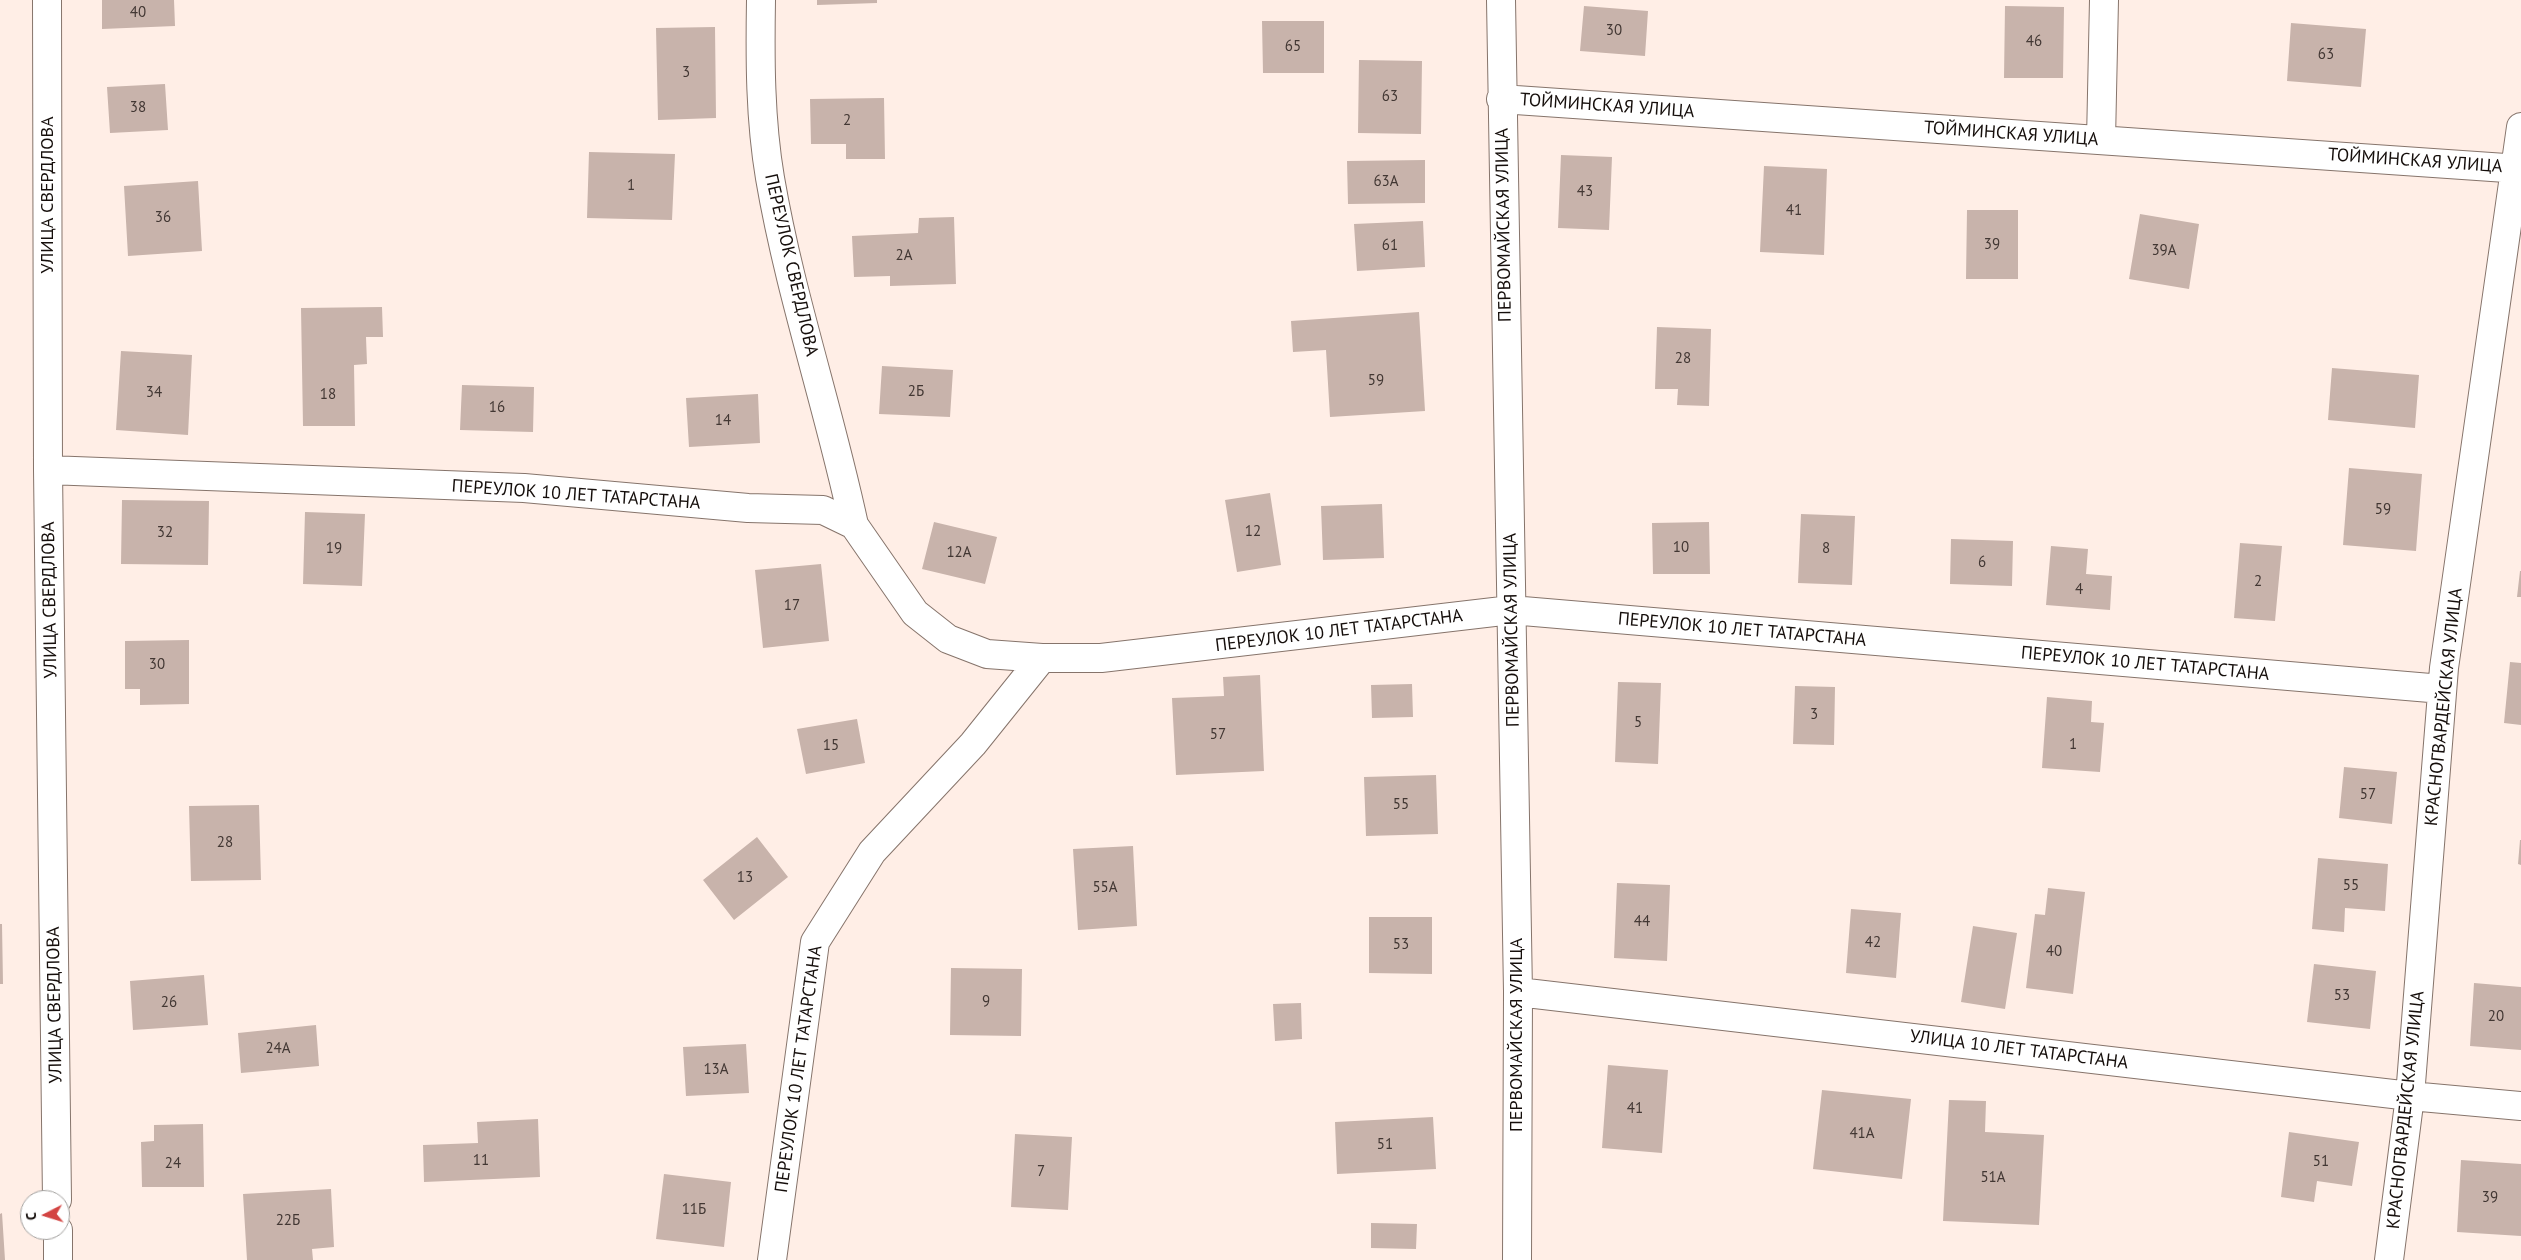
<!DOCTYPE html>
<html>
<head>
<meta charset="utf-8">
<style>
  body { margin:0 }
  #map { position:relative; width:2521px; height:1260px; overflow:hidden; background:#ffeee6; font-family:"PT Sans",sans-serif }
  canvas { display:block }
  .north { position:absolute; left:20px; top:1190px; width:50px; height:50px; box-sizing:border-box; background:#fff; border:1px solid #a19f9d; border-radius:50%; rotate:265deg; font-size:14px; font-weight:700; line-height:20px; text-align:center; color:#150e0b }
  .north::after { content:''; display:block; margin:auto; width:18px; height:22px; background:#d34442; clip-path:polygon(50% 0,100% 100%,50% 72%,0 100%) }
</style>
</head>
<body>
<div id="map">
<canvas width="2521" height="1260"></canvas>
<div class="north">С</div>
</div>
<script>
const ctx = document.querySelector('canvas').getContext('2d');
ctx.lineJoin = 'round';
function paint(path, color) {
  ctx.fillStyle = color;
  ctx.fill(path, 'evenodd');
}
function trace(path, color, width, dash) {
  ctx.strokeStyle = color;
  ctx.lineWidth = width;
  ctx.lineCap = dash ? 'butt' : 'round';
  ctx.setLineDash(dash || []);
  ctx.stroke(path);
}
function drawText(font, color, halo, rows, align = 'center') {
  ctx.font = font + ' "PT Sans",sans-serif';
  ctx.lineWidth = 5;
  ctx.setLineDash([]);
  ctx.textBaseline = 'middle';
  ctx.strokeStyle = halo;
  ctx.fillStyle = color;
  for (const [text, x, y, turn = 0] of rows) {
    ctx.save();
    ctx.translate(x, y);
    ctx.rotate((+turn || 0) * Math.PI / 180);
    ctx.textAlign = isNaN(turn) ? turn : align;
    if (halo) ctx.strokeText(text, 0, 0);
    ctx.fillText(text, 0, 0);
    ctx.restore();
  }
}
paint(new Path2D(`
  M102,0H174L175,26L102,29Z
  M817,0H877V3L817,5Z
  M1584,6L1648,11L1645,56L1580,51Z
  M2005,6L2064,7L2063,78H2004Z
  M1262,21H1324V73H1263Z
  M2291,23L2366,29L2361,87L2287,81Z
  M715,27L716,118L658,120L656,28Z
  M1359,60L1422,61L1421,134L1358,133Z
  M165,84L168,130L110,133L107,87Z
  M884,98L885,159H846V144H811L810,99Z
  M589,152L675,154L672,220L587,218Z
  M1561,155L1612,157L1609,230L1558,228Z
  M1425,160V203L1348,204L1347,161Z
  M1764,166L1827,169L1824,255L1760,252Z
  M198,181L202,251L128,256L124,186Z
  M1967,210H2018V279H1966Z
  M2140,214L2199,224L2189,289L2129,279Z
  M954,217L956,284L890,286V276L854,277L852,236L918,233L919,218Z
  M1423,221L1425,267L1357,271L1354,224Z
  M382,307L383,337H366L367,364L354,365L355,426H303L301,308Z
  M1419,312L1425,411L1330,417L1326,350L1293,352L1291,321Z
  M1657,327L1711,329L1709,406L1677,405L1678,389H1655Z
  M121,351L192,355L188,435L116,430Z
  M882,366L953,370L950,417L879,414Z
  M2332,368L2419,375L2415,428L2328,420Z
  M462,385L534,387L533,432L460,430Z
  M758,394L760,443L689,447L686,398Z
  M2349,468L2422,474L2416,551L2343,545Z
  M1270,493L1281,565L1237,572L1225,500Z
  M122,500L209,501L208,565L121,564Z
  M1382,504L1384,558L1323,560L1321,506Z
  M305,512L365,514L362,586L303,584Z
  M1801,514L1855,516L1852,585L1798,583Z
  M934,522L997,537L985,584L922,569Z
  M1709,522L1710,574H1653L1652,523Z
  M1951,539L2013,541L2012,586L1950,584Z
  M2240,543L2282,546L2275,621L2234,618Z
  M2051,546L2088,549L2086,574L2112,576L2110,610L2046,605Z
  M821,564L829,641L763,648L755,570Z
  M2520,571H2521V597H2517Z
  M189,640V704L140,705V689H125V641Z
  M2510,662L2521,663V725L2504,723Z
  M1260,675L1264,771L1176,775L1172,698L1224,696L1223,677Z
  M1618,682L1661,683L1658,764L1615,762Z
  M1412,684L1413,717L1372,718L1371,685Z
  M1795,686L1835,687L1834,745L1793,744Z
  M2047,697L2092,701L2091,722L2104,723L2100,772L2042,768Z
  M857,719L865,763L806,774L797,729Z
  M2344,767L2397,772L2392,824L2339,818Z
  M1436,775L1438,834L1366,836L1364,777Z
  M259,805L261,880L191,881L189,806Z
  M757,837L788,877L734,920L703,880Z
  M2520,840H2521V865L2518,864Z
  M1133,846L1137,926L1078,930L1073,849Z
  M2318,858L2388,864L2385,911L2345,908L2344,932L2312,929Z
  M1617,883L1670,885L1667,961L1614,958Z
  M2048,888L2085,892L2073,994L2026,988L2035,914L2045,915Z
  M1851,909L1901,913L1896,978L1846,973Z
  M1369,917H1432V974L1369,973Z
  M0,924H2L3,984H0Z
  M1973,926L2017,933L2005,1009L1961,1002Z
  M2314,964L2376,971L2370,1029L2307,1022Z
  M951,968L1022,969L1021,1036L950,1035Z
  M204,975L208,1025L133,1030L130,981Z
  M2474,983L2521,987V1050L2470,1046Z
  M1301,1003L1302,1039L1275,1041L1273,1004Z
  M316,1025L319,1066L241,1073L238,1033Z
  M746,1044L749,1093L686,1096L683,1047Z
  M1608,1065L1668,1070L1662,1153L1602,1148Z
  M1822,1090L1911,1099L1902,1179L1813,1169Z
  M1949,1100L1986,1101L1985,1132L2044,1135L2039,1225L1943,1221Z
  M1433,1117L1436,1169L1337,1174L1335,1122Z
  M538,1119L540,1177L424,1182L423,1145L478,1143L477,1122Z
  M203,1124L204,1187H142L141,1142L154,1141V1125Z
  M2289,1132L2359,1142L2352,1186L2317,1181L2314,1202L2281,1197Z
  M1015,1134L1072,1137L1068,1210L1011,1207Z
  M2461,1160L2521,1164V1236L2457,1232Z
  M664,1174L731,1182L724,1247L656,1239Z
  M331,1189L334,1247L312,1249L313,1260H247L243,1194Z
  M2,1213L5,1260H0V1214Z
  M1371,1223L1417,1224L1416,1249L1371,1248Z`), '#c8b3ab');
const street = new Path2D(`
  M47,0L48,470L57,1200
  M761,0C760,59 760,119 770,178C790,295 829,408 854,525
  M1501,0L1518,992L1517,1260
  M1501,99L2521,169
  M2101,140L2104,0
  M48,470L524,488L748,508L823,510L854,525L915,613L948,639L987,654L1042,658H1101L1511,610L2442,689
  M1518,992L2410,1096L2521,1106
  M58,1230V1260
  M772,1260L815,942L872,852L973,744L1042,658
  M2389,1260L2410,1096L2444,668L2521,127`);
trace(street, '#86746b', 30);
trace(street, '#fff', 28);
drawText('15px', '#423733', null, [
  ["40",138,13],
  ["30",1614,31],
  ["46",2034,42],
  ["65",1293,47],
  ["63",2326,55],
  ["3",686,73],
  ["63",1390,97],
  ["38",138,108],
  ["2",847,121],
  ["63А",1386,182],
  ["1",631,186],
  ["43",1585,192],
  ["41",1794,211],
  ["36",163,218],
  ["39",1992,245],
  ["61",1390,246],
  ["39А",2164,251],
  ["2А",904,256],
  ["28",1683,359],
  ["59",1376,381],
  ["2Б",916,392],
  ["34",154,393],
  ["18",328,395],
  ["16",497,408],
  ["14",723,421],
  ["59",2383,510],
  ["12",1253,532],
  ["32",165,533],
  ["10",1681,548],
  ["19",334,549],
  ["8",1826,549],
  ["12А",959,553],
  ["6",1982,563],
  ["2",2258,582],
  ["4",2079,590],
  ["17",792,606],
  ["30",157,665],
  ["3",1814,715],
  ["5",1638,723],
  ["57",1218,735],
  ["1",2073,745],
  ["15",831,746],
  ["57",2368,795],
  ["55",1401,805],
  ["28",225,843],
  ["13",745,878],
  ["55",2351,886],
  ["55А",1105,888],
  ["44",1642,922],
  ["42",1873,943],
  ["53",1401,945],
  ["40",2054,952],
  ["53",2342,996],
  ["9",986,1002],
  ["26",169,1003],
  ["20",2496,1017],
  ["24А",278,1049],
  ["13А",716,1070],
  ["41",1635,1109],
  ["41А",1862,1134],
  ["51",1385,1145],
  ["11",481,1161],
  ["51",2321,1162],
  ["24",173,1164],
  ["7",1041,1172],
  ["51А",1993,1178],
  ["39",2490,1198],
  ["11Б",694,1210],
  ["22Б",288,1221]
]);
drawText('18px', '#150e0b', '#fff', [
  ["ТОЙМИНСКАЯ УЛИЦА",1607,106,4],
  ["ТОЙМИНСКАЯ УЛИЦА",2011,134,4],
  ["ТОЙМИНСКАЯ УЛИЦА",2415,161,4],
  ["УЛИЦА СВЕРДЛОВА",48,195,-90],
  ["ПЕРВОМАЙСКАЯ УЛИЦА",1504,225,-91],
  ["ПЕРЕУЛОК СВЕРДЛОВА",791,265,77],
  ["ПЕРЕУЛОК 10 ЛЕТ ТАТАРСТАНА",576,495,4],
  ["УЛИЦА СВЕРДЛОВА",50,600,-91],
  ["ПЕРВОМАЙСКАЯ УЛИЦА",1512,630,-91],
  ["ПЕРЕУЛОК 10 ЛЕТ ТАТАРСТАНА",1742,630,5],
  ["ПЕРЕУЛОК 10 ЛЕТ ТАТАРСТАНА",1339,631,-7],
  ["ПЕРЕУЛОК 10 ЛЕТ ТАТАРСТАНА",2145,664,5],
  ["КРАСНОГВАРДЕЙСКАЯ УЛИЦА",2444,707,-84],
  ["УЛИЦА СВЕРДЛОВА",55,1005,-91],
  ["ПЕРВОМАЙСКАЯ УЛИЦА",1517,1035,-90],
  ["УЛИЦА 10 ЛЕТ ТАТАРСТАНА",2019,1050,7],
  ["ПЕРЕУЛОК 10 ЛЕТ ТАТАРСТАНА",799,1069,-82],
  ["КРАСНОГВАРДЕЙСКАЯ УЛИЦА",2406,1110,-84]
]);
</script>
</body>
</html>
